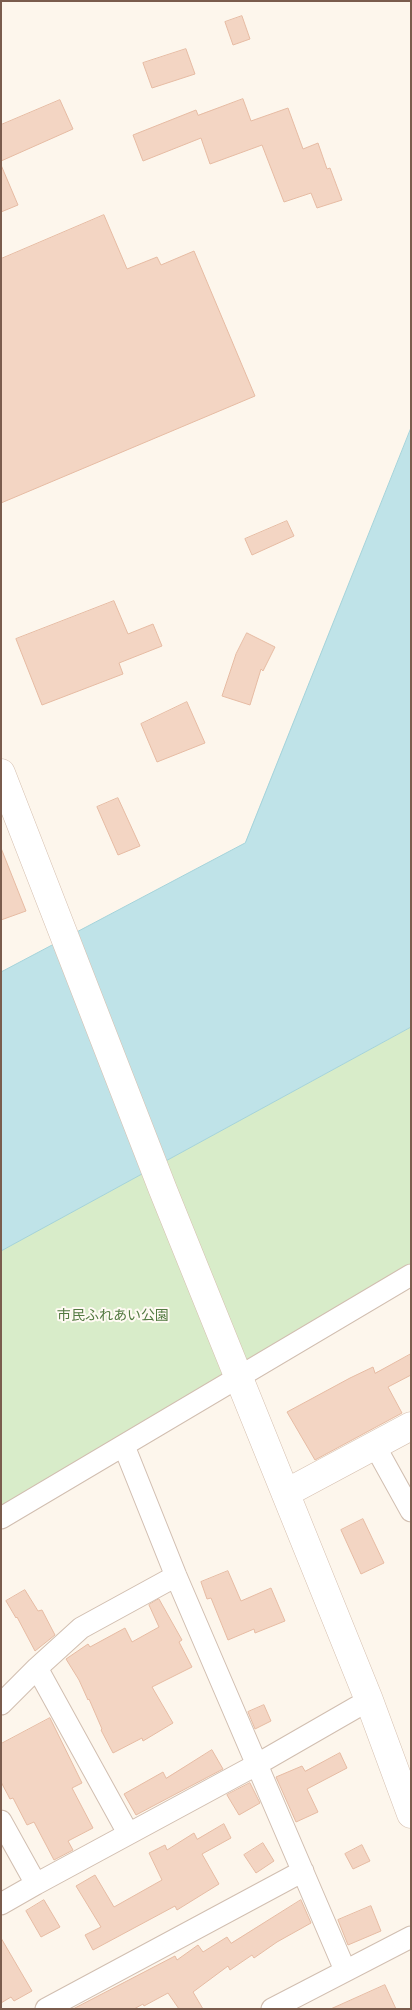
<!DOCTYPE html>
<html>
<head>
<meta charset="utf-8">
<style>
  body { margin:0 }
  #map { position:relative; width:412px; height:2010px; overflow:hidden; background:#fdf6ec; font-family:Lato,sans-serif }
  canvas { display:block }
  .frame { position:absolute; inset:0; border:2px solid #7a5c4d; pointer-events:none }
</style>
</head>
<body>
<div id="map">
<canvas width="412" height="2010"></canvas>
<div class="frame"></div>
</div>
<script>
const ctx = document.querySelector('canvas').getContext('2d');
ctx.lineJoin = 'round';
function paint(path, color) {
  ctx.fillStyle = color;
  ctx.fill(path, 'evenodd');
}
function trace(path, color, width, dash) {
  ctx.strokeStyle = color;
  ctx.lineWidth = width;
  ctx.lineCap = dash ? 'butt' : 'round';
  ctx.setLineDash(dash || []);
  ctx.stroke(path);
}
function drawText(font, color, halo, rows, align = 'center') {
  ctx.font = font + ' Lato,"Noto Sans JP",sans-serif';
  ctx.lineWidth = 4;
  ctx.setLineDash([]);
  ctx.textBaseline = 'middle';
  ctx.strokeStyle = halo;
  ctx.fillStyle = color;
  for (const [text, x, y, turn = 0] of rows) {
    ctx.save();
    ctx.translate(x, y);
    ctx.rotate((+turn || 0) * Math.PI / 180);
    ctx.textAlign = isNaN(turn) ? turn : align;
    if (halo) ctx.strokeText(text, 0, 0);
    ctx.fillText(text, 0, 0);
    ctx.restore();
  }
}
paint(new Path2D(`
  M411,1027V1270L1,1506V1250Z`), '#d8ecc9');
const water = new Path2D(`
  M411,428V1027L1,1251V972L245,843Z`);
paint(water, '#bfe3e8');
trace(water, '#a5d3da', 1);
const building = new Path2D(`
  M242,16L250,39L233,45L225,22Z
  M186,49L195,74L152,88L143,63Z
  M243,99L251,121L288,108L303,149L318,143L327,169L330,168L342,200L317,208L311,193L284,202L262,145L210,164L201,138L143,161L133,135L196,110L198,115Z
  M60,100L73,129L1,161V125Z
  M1,165L18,205L1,212Z
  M104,215L127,269L157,257L161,265L194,251L255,396L1,503V259Z
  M287,521L294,536L252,555L245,539Z
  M114,601L128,634L153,624L162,646L119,663L123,674L42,705L16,639Z
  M247,633L275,647L263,671L261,669L250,705L222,696L236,654Z
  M187,702L205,743L157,762L141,724Z
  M118,798L140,846L118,855L97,807Z
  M1,848L26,911L1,920Z
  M411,1354V1375L388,1387L402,1413L315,1460L287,1412L350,1378L373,1367L375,1373Z
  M363,1519L384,1563L361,1574L341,1530Z
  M228,1571L241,1601L271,1588L285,1621L255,1633L254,1629L228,1640L211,1598L207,1599L201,1582Z
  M25,1590L38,1611L42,1610L55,1635L35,1651L17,1617L16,1618L6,1601Z
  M159,1599L182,1640L179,1642L192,1667L152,1687L173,1723L143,1741L142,1738L113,1753L101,1730L102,1729L89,1699L88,1700L79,1680L66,1659L88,1644L90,1647L125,1628L132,1642L159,1627L149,1605Z
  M264,1705L271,1721L255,1729L248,1712Z
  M50,1718L82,1783L72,1788L93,1828L68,1841L73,1850L54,1860L34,1822L27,1825L13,1798L10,1799L1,1782V1744Z
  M212,1750L223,1769L136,1815L124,1794L163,1772L166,1778Z
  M340,1753L347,1768L307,1789L318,1812L296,1822L276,1777L302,1766L305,1771Z
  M250,1783L260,1803L239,1815L227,1795Z
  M224,1824L231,1838L202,1854L219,1884L177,1910L175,1906L93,1950L85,1935L101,1927L76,1886L95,1875L114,1907L162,1880L149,1853L165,1845L167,1850L194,1833L197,1839Z
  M263,1843L274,1861L256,1873L244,1855Z
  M362,1845L370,1861L353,1869L345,1854Z
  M44,1900L60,1927L41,1937L26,1911Z
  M301,1900L311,1923L277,1942L254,1958L252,1955L230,1970L228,1966L193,1992L203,2009H179L168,1993L144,2006L143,2004L134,2009H73L175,1956L177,1960L198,1945L203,1952L227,1937L231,1943Z
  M371,1906L381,1931L348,1945L338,1920Z
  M1,1938L32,1991L14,2001L11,1997L1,2003Z
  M385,1985L396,2009H331Z`);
paint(building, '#f3d5c3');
trace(building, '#e6bba3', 1);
const street = new Path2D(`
  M124,1446L176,1576L345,1970
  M375,1446L411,1511
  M1,1518L411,1275
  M37,1668L128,1833
  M1,1704L37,1668L81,1628L176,1576
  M1,1821L36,1884
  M1,1904L36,1884L256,1765L369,1700
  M46,2009L303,1871
  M272,2009L411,1937`);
const secondary = new Path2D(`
  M1,773L163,1190L369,1700L411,1814
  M286,1493L411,1426`);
trace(street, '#d1beb0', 23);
trace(secondary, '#d6c0b0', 29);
trace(street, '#fff', 21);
trace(secondary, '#fff', 28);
drawText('14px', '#537a41', '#fffaf3', [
  ["市民ふれあい公園",113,1315]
]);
</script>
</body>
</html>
